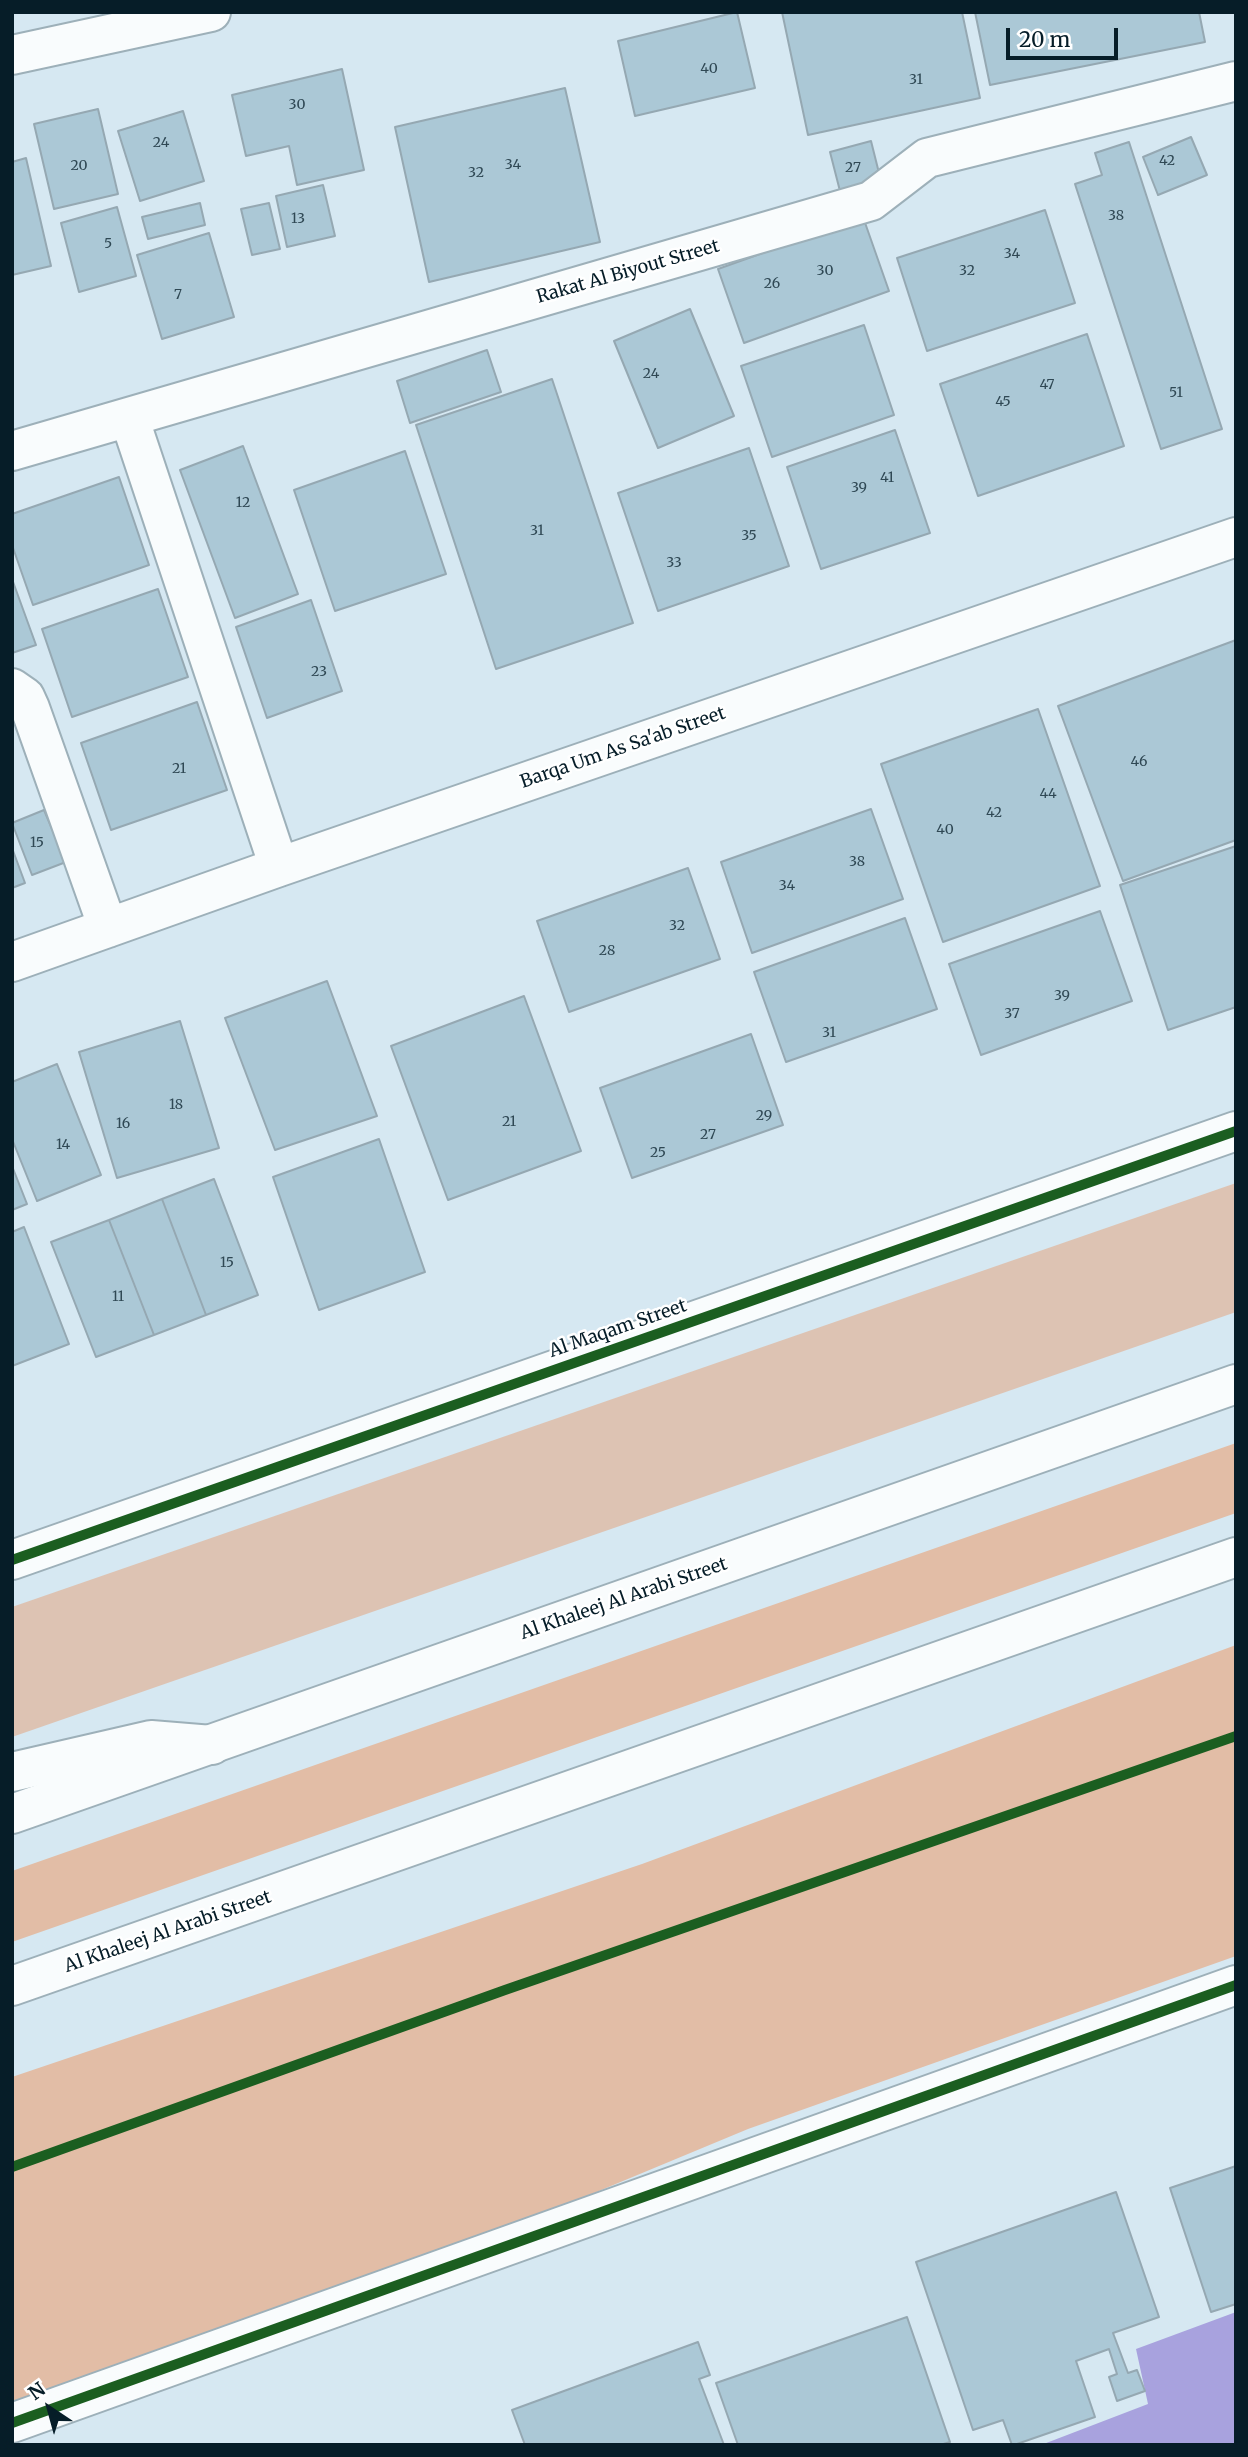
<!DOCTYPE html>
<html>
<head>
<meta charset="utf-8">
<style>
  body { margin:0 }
  #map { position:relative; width:1248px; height:2457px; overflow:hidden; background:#d6e8f2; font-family:Merriweather,serif }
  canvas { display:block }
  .frame { position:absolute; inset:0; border:14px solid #061d28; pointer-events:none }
  .north { position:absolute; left:14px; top:2373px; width:70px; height:70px; -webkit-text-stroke:5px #fff; paint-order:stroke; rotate:324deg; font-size:19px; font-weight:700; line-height:28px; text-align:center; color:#061d28 }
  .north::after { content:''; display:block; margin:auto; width:24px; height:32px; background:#061d28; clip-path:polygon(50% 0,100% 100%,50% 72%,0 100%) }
  .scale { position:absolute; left:1006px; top:28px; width:112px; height:32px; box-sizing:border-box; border:4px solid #061d28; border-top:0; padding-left:9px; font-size:21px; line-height:24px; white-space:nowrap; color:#061d28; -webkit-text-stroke:5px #fff; paint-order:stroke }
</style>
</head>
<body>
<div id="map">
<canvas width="1248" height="2457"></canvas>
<div class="frame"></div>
<div class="north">N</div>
<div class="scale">20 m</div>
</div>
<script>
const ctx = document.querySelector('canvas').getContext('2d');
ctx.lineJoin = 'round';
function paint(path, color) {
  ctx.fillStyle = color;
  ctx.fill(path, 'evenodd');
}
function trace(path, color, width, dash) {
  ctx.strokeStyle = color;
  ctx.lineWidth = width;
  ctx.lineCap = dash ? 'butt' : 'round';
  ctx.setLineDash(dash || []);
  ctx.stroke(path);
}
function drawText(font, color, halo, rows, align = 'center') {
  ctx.font = font + ' Merriweather,serif';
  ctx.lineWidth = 5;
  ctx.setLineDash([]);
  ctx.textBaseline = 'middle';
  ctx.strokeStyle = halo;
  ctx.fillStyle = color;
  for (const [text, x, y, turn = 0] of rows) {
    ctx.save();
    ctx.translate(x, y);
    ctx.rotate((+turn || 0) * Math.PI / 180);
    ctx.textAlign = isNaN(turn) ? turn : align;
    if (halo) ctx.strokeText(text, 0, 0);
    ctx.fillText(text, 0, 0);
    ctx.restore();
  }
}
paint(new Path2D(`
  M1236,1183V1312L12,1737V1607Z`), '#ddc3b3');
paint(new Path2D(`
  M1236,1443V1513L12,1942V1871Z
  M1236,1645V1956L748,2129L445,2255L12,2404V2077L642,1864Z`), '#e2bda6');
paint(new Path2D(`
  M1236,2312V2445H1041L1148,2404L1136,2349Z`), '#a8a2de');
const building = new Path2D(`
  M737,12L755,88L635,116L618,41Z
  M782,12H962L980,98L808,135Z
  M975,12H1199L1205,42L990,85Z
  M342,69L364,170L297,185L289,146L246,156L232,95Z
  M565,88L600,242L429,282L395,127Z
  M98,109L118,194L54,209L34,124Z
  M183,111L204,181L140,201L118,131Z
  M1191,137L1207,175L1158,195L1143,157Z
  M871,141L882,185L841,195L830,152Z
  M1129,142L1222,429L1161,449L1075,184L1102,175L1095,153Z
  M26,158L51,266L12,275V162Z
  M323,185L335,236L287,247L276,196Z
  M200,203L205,225L148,239L142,217Z
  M269,203L280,249L252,255L241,209Z
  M117,207L136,276L79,292L61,223Z
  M1045,210L1075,303L927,351L897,258Z
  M863,217L889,291L744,343L718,269Z
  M209,233L234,317L162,339L137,255Z
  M690,309L734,416L658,448L614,341Z
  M864,325L894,415L772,457L741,366Z
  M1087,334L1124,446L978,496L940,384Z
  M487,350L501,392L410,423L397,381Z
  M552,379L633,623L496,669L416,425Z
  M895,430L930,533L821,569L787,467Z
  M243,446L298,594L235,618L180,470Z
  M749,448L789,566L658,611L618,493Z
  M405,451L446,574L335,611L294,490Z
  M119,477L149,565L33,605L12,545V514Z
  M12,579L36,645L12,653Z
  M158,589L188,677L72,717L42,629Z
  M311,600L342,691L267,718L236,627Z
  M1236,640V840L1123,881L1058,706Z
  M197,702L227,790L111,830L81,743Z
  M1038,709L1100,886L943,942L881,764Z
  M871,809L903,899L752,953L721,862Z
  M44,810L66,862L32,875L12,823Z
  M1236,846V1007L1168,1030L1120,885Z
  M12,848L25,883L12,888Z
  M688,868L720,959L569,1012L537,921Z
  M1100,911L1132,1001L981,1055L949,964Z
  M905,918L937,1009L786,1062L754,972Z
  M327,981L377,1116L275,1150L225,1018Z
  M524,996L581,1151L448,1200L391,1046Z
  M180,1021L219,1148L117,1178L79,1052Z
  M751,1034L783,1125L632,1178L600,1088Z
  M57,1064L101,1175L37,1201L12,1139V1082Z
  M379,1139L425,1272L319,1310L273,1177Z
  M12,1166L27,1204L12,1210Z
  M214,1179L258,1295L206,1315L162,1199Z
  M162,1199L206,1315L154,1335L109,1220Z
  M109,1220L154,1335L96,1357L51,1242Z
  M24,1227L69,1344L12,1366V1232Z
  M1236,2166V2304L1211,2312L1170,2188Z
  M1116,2192L1159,2317L1113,2333L1128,2373L1137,2370L1145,2391L1117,2401L1109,2377L1117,2374L1109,2349L1076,2361L1095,2417L1014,2445H1012L1003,2420L973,2430L916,2262Z
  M907,2317L950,2442L940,2445H738L716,2383Z
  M698,2342L710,2375L699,2379L724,2445H525L512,2410Z`);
paint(building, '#abc8d6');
trace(building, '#95a8b2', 2);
const minor = new Path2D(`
  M12,55L211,12
  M129,417L279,867
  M12,451L871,201L927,158L1236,81
  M12,688L25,697L30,708L108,928
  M12,962L279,867L1236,537
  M12,1560L1236,1131
  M12,2423L1236,1985`);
const major = new Path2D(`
  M12,1772L151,1740L212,1745`);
const highway = new Path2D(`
  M12,1814L1236,1384
  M12,1986L1236,1557`);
trace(minor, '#9db0b9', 42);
trace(major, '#9db0b9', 42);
trace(highway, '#9db0b9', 42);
trace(minor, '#f9fcfd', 38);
trace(major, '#f9fcfd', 38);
trace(highway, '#f9fcfd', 38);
trace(new Path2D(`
  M12,1560L1236,1131
  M12,2167L505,1990L1236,1736
  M12,2423L1236,1985`), '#1b5e20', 10);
drawText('14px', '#2f4854', null, [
  ["40",709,69],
  ["31",916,80],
  ["30",297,105],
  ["24",161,143],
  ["42",1167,161],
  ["34",513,165],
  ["20",79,166],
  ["27",853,168],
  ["32",476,173],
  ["38",1116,216],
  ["13",298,219],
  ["5",108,244],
  ["34",1012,254],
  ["30",825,271],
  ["32",967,271],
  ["26",772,284],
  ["7",178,295],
  ["24",651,374],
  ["47",1047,385],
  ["51",1176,393],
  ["45",1003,402],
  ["41",887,478],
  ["39",859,488],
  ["12",243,503],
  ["31",537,531],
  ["35",749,536],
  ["33",674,563],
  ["23",319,672],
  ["46",1139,762],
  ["21",179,769],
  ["44",1048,794],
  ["42",994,813],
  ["40",945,830],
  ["15",37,843],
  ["38",857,862],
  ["34",787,886],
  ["32",677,926],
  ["28",607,951],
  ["39",1062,996],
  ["37",1012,1014],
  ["31",829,1033],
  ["18",176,1105],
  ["29",764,1116],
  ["21",509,1122],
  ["16",123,1124],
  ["27",708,1135],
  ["14",63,1145],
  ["25",658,1153],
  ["15",227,1263],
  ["11",118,1297]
]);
drawText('18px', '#061d28', '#fff', [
  ["Rakat Al Biyout Street",628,272,-16],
  ["Barqa Um As Sa'ab Street",623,748,-19],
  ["Al Maqam Street",618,1329,-19],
  ["Al Khaleej Al Arabi Street",624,1599,-19],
  ["Al Khaleej Al Arabi Street",168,1932,-19]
]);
</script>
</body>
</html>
